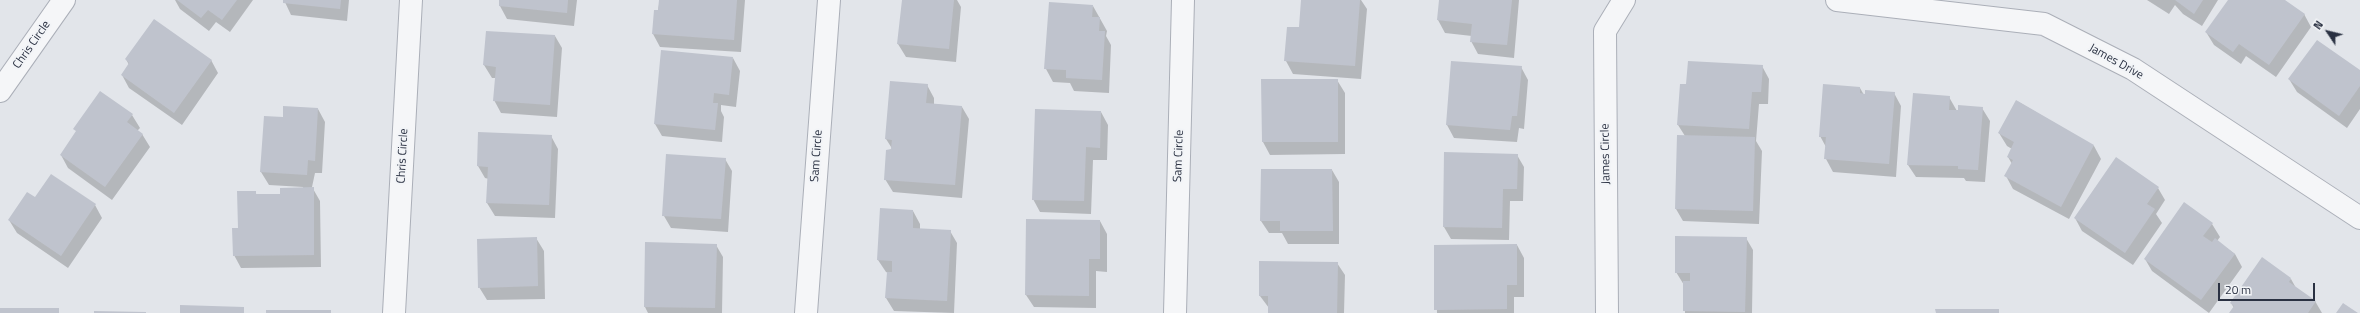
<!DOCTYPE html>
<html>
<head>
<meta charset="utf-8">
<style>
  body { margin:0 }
  #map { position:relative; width:2360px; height:313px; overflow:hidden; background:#e2e5ea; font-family:"Titillium Web",sans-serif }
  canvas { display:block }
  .north { position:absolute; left:2308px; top:12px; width:40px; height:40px; -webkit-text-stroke:3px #f2f4f7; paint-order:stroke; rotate:305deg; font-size:11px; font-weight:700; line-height:16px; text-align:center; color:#2a3142 }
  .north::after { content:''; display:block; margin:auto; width:14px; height:18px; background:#2a3142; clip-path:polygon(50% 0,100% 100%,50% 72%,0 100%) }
  .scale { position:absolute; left:2218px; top:283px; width:97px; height:18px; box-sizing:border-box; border:2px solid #2a3142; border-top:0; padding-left:5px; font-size:12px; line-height:14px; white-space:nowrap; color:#2a3142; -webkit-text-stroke:3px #f2f4f7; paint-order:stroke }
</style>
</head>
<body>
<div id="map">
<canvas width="2360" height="313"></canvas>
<div class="north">N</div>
<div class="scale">20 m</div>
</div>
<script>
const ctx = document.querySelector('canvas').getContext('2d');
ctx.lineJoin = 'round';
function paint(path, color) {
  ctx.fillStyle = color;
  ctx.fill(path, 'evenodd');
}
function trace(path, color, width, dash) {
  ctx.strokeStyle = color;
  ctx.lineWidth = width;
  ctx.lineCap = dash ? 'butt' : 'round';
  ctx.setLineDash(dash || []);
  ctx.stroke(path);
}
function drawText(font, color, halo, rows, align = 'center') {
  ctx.font = font + ' "Titillium Web",sans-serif';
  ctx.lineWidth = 4;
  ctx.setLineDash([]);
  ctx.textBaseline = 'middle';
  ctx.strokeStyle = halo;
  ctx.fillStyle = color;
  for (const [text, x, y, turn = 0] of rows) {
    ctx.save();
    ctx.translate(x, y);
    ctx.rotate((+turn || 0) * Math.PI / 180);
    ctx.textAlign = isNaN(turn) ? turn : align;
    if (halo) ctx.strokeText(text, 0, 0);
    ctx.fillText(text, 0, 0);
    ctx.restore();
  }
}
paint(new Path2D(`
  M175,0H253L230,32L216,22L209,31L180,9Z
  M284,0H349L347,21L291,15Z
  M500,0H577L574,26L507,19L500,6Z
  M660,0H745L741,52L660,47L653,34Z
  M903,0H957L961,7L956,62L906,57L898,44Z
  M1302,0H1361L1367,9L1361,79L1293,74L1286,61L1300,29Z
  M1440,0H1519L1514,58L1478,54L1471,41L1472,36L1445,33L1438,20Z
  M2147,0H2218L2202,26L2183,14L2175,5L2169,14Z
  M2229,0H2283L2304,14L2311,27L2276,77L2246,56L2241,64L2214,45L2206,32Z
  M1093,6L1107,31L1106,36L1111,45L1109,93L1074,91L1070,83L1053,82L1046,69Z
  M555,36L562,48L557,117L501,113L494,100L496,78H492L484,65Z
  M733,58L740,71L736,107L721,105V111L724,117L722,142L662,136L655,124Z
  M126,59L211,60L218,73L182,125L129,88L122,75L129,65Z
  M1762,66L1769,79L1768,104H1759L1756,141L1762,151L1759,224L1683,221L1676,209L1685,136L1678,125L1687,85Z
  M1521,67L1528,80L1524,129L1519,128L1517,142L1454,138L1447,125Z
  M2360,71V109L2347,128L2297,92L2289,79Z
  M1337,80L1345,93V154L1270,155L1263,142Z
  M927,85L934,98V104L962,107L969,119L962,198L893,192L885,179L893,150L886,139Z
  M1860,88L1864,95L1894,93L1901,106L1896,177L1833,172L1826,159V147L1820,136Z
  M1949,97L1957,111L1982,108L1990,121L1985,182L1966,181L1964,178L1916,177L1908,165Z
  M2017,101L2094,146L2101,159L2069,219L2013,189L2006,176L2012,164L2008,157L2012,149L2007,146L1999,133Z
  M318,109L325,122L322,173H315L312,187L320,201L321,267L241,268L234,255L239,229L255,192L257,195H281L303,188V187L269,185L261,172L284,118Z
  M1101,112L1108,125L1107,160H1093L1091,214L1040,212L1033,199Z
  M132,115L140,128L137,131L142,134L150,147L112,200L68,168L61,155L77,132L75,129Z
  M551,136L558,149L555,218L495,216L487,203L489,179L485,178L478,166Z
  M1517,155L1524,167L1523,201H1510L1509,240L1451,239L1444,227Z
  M725,159L732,171L728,232L671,228L664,216Z
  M1332,170L1339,182V244H1288L1282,233H1269L1261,221Z
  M2158,188L2165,200L2156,214L2162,223L2133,265L2082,231L2075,218Z
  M35,198L95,205L102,218L68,268L17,233L9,220Z
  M2184,204L2212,224L2220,237L2217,241L2235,254L2242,267L2209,313L2152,271L2145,259Z
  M913,211L920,224V229L950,231L957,243L954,313L894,311L886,298L888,273L886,272L878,260Z
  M1100,221L1107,234V272L1096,271V308L1034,307L1026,295Z
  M536,238L544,251L545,299L487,300L479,287Z
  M1746,238L1753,250L1752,313H1685L1684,285L1676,272Z
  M646,244L716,245L723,257L722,313H648L645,307Z
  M1517,245L1524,258V297H1514V313H1437L1435,246Z
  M1337,263L1345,275L1344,313H1269V308L1260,296Z
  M2291,279L2296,288L2315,301L2322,313H2231L2234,308L2231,303Z`), '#0003');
paint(new Path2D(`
  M177,0H237L222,20L208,10L201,18Z
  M283,0H341L340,9L283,3Z
  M499,0H568L567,13L499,6Z
  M659,0H737L734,40L652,34L654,10H658Z
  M902,0H954L949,49L897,44Z
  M1301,0H1360L1355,66L1284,61L1287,27H1299Z
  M1439,0H1512L1507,45L1470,42L1472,24L1437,20Z
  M2175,0H2203L2194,14Z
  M2228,0H2285L2305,14L2269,65L2239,44L2233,52L2205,32Z
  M1049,2L1093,5L1092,17H1100L1099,31H1105L1102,80L1066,78V70L1044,69Z
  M154,19L212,60L174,113L121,75L129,63L125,59Z
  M486,31L555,35L550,105L493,101L496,67L483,65Z
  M2317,40L2360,70V86L2339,116L2288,79Z
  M661,50L733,57L729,95L714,93L713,103H718L715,130L654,124Z
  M1451,61L1522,66L1517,116H1512L1510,130L1446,125Z
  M1688,61L1763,65L1761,92H1752L1749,129L1677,125L1680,84H1686Z
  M1261,79H1338V142H1262Z
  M890,81L928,84L926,103L962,106L955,185L884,180L886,150L891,149L892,140L885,139Z
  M1823,84L1860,87V93L1865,94V90L1895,92L1889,164L1824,159L1826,137H1819Z
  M100,91L133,114L127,122L143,134L105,187L60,155L76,131L73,129Z
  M1913,93L1950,96L1949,110H1958V105L1983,107L1978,170L1958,169V166L1907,165Z
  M2016,100L2094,145L2061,207L2004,176L2013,160L2007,157L2014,142L1998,133Z
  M283,106L318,108L315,161L308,160L307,175L260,172L264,116L283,117Z
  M1035,109L1101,111L1100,148L1086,147L1084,201L1032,200Z
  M478,132L552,135L549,205L486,203L488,167L477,166Z
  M1677,135L1755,137L1753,211L1675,209Z
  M1444,152L1518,154L1517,189H1503L1502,228L1443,227Z
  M666,154L726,158L721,219L662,216Z
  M2116,157L2159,187L2147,204L2155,209L2125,253L2074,218Z
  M1261,169H1332L1333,231H1280V221H1260Z
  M51,174L96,204L61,256L8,220L27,192L35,197Z
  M314,187V255L233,256L232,228H238L237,191H256V194H280V188Z
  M2184,202L2213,223L2203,236L2212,242L2215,238L2235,254L2201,300L2144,259Z
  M880,208L913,210V228L951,230L947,301L885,298L887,272H892V261L877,260Z
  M1026,219L1100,220V259H1089V296L1025,295Z
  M1675,236L1747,237L1745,312L1683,311V281H1690V273H1675Z
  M537,237L538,286L478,288L477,239Z
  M645,242L717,244L715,308L644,307Z
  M1517,244V285H1507V309L1434,310V245Z
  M2262,257L2291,278L2289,282L2316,301L2308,313H2229L2234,306L2230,303Z
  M1259,261L1338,262L1337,313H1268V296H1259Z
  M2343,303L2358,313H2336Z
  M180,305L244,307V313H180Z
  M0,308H59V313H0Z
  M1935,309H1999V313H1936Z
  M266,310H331V313H266Z
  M94,311L146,312V313H94Z`), '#bfc3cd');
const minor = new Path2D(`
  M1837,0L2044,24L2133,69L2360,218
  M0,91L64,0
  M394,313L411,0
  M806,313L829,0
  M1175,313L1183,0
  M1607,313L1605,31L1624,0`);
trace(minor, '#abafb8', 24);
trace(minor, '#f5f6f8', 22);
drawText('12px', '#2a3142', '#f2f4f7', [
  ["Chris Circle",32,45,-55],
  ["James Drive",2116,62,29],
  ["James Circle",1606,154,-91],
  ["Chris Circle",403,156,-87],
  ["Sam Circle",817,156,-86],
  ["Sam Circle",1179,156,-88]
]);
</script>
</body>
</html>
